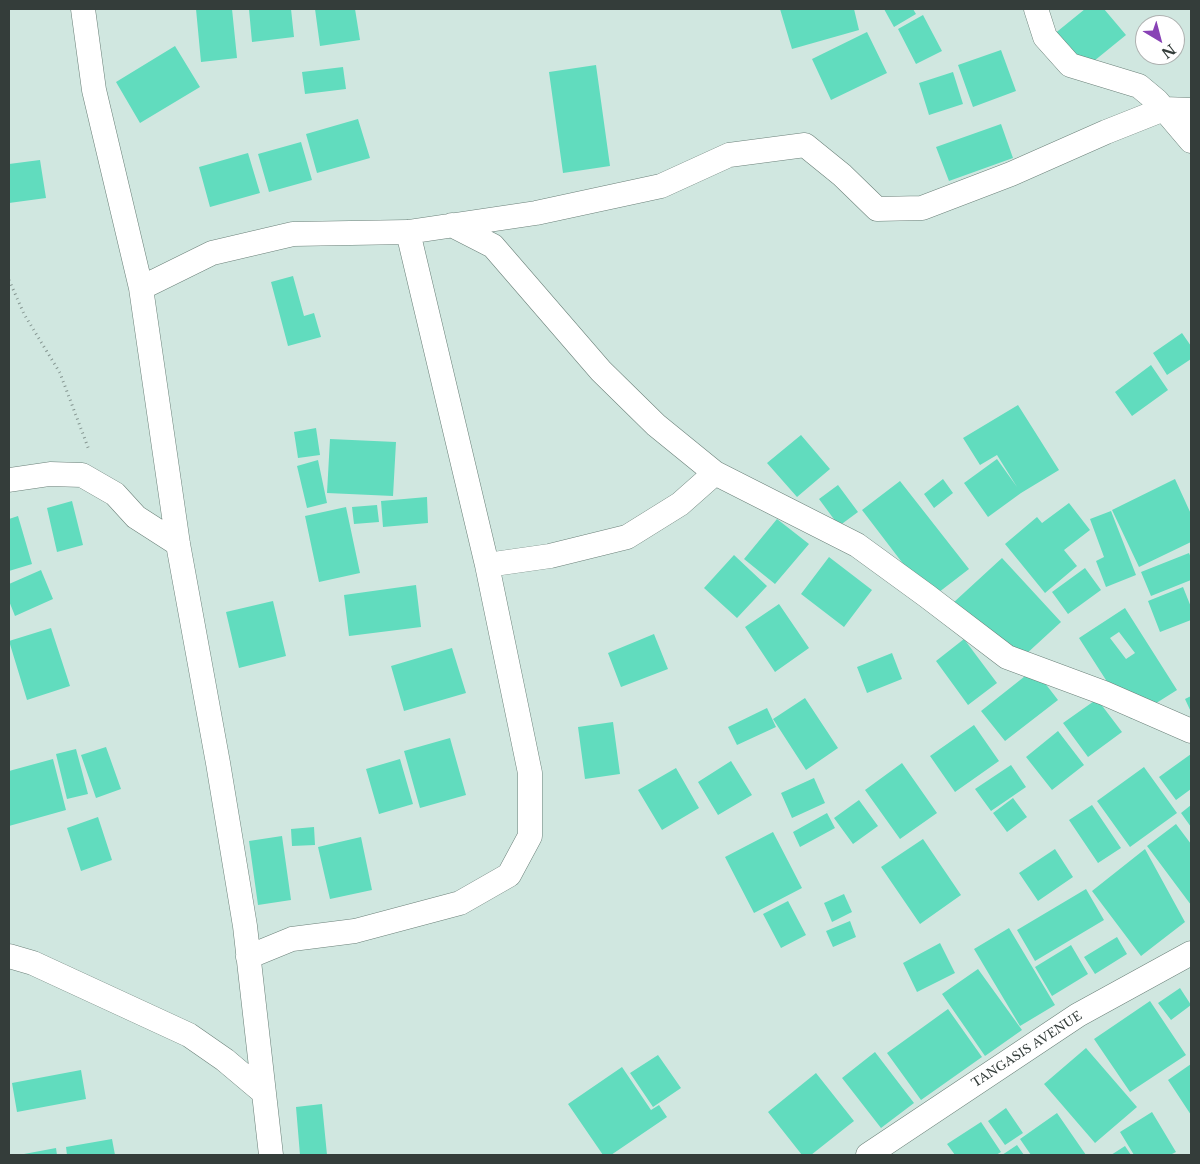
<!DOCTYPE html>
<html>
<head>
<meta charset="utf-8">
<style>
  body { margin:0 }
  #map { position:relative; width:1200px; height:1164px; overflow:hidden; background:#d0e7e0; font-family:"Libre Baskerville",serif }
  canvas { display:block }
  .frame { position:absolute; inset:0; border:10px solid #343d3a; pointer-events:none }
  .north { position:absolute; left:1135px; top:15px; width:50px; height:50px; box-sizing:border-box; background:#fff; border:1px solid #aeb1b0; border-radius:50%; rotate:143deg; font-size:14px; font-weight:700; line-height:20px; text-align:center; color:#343d3a }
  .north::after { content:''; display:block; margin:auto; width:18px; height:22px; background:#8842b5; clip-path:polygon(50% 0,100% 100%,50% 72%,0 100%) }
</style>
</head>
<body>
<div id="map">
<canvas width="1200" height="1164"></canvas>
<div class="frame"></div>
<div class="north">N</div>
</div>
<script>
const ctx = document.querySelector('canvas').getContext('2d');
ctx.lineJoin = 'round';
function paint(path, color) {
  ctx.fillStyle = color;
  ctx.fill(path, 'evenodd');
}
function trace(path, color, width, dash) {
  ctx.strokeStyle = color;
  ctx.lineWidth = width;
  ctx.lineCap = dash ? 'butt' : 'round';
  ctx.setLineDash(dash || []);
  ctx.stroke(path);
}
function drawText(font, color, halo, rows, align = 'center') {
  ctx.font = font + ' "Libre Baskerville",serif';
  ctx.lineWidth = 4.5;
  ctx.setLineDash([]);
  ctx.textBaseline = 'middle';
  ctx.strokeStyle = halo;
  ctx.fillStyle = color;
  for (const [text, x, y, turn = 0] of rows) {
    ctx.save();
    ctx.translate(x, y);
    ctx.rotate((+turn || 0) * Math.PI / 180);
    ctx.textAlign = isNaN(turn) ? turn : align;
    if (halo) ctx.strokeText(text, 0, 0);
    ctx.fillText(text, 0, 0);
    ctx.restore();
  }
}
paint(new Path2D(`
  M196,9H232L237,58L201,62Z
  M249,9H291L294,37L252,42Z
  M315,9H355L360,40L320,46Z
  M780,9H854L859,30L792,49Z
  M884,9H913L916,14L894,27Z
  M1085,9H1104L1126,35L1078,74L1048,39Z
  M923,15L942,51L916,64L898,29Z
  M867,32L887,73L831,100L812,59Z
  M175,46L200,87L140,123L116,82Z
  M1001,50L1016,91L973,107L958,65Z
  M596,65L610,166L563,173L549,72Z
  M343,67L346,89L305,94L302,72Z
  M953,72L963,104L929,115L919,83Z
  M358,119L370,158L317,173L306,134Z
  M1001,124L1013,158L949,181L936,147Z
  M301,142L312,180L269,192L258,154Z
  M248,153L260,193L210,207L199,167Z
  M40,160L46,198L9,203V164Z
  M293,276L304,316L314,313L321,337L288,346L271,282Z
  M1182,333L1191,346V359L1167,375L1153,353Z
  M1151,365L1168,390L1132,416L1115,392Z
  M1018,405L1059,470L1021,493L988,517L964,483L997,459L1017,487L997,455L980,465L963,438Z
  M316,428L320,455L298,458L294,432Z
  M801,435L830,469L797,497L767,463Z
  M330,439L396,442L393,496L327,493Z
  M318,460L327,503L307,508L297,466Z
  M943,479L953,493L934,508L924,494Z
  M1175,479L1191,514V542L1139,567L1112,510Z
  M900,481L969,569L930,599L862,510Z
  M838,485L858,512L839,526L819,499Z
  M427,497L428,523L383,527L381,501Z
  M72,501L83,545L57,552L47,508Z
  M1069,503L1090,530L1064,550L1077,566L1045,593L1005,544L1037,517L1042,523Z
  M377,505L379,522L354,524L352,507Z
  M346,507L360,573L319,582L305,516Z
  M1111,511L1136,575L1106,587L1096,561L1104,557L1090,519Z
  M18,516L32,564L9,571V519Z
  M777,519L809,544L775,584L744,559Z
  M1189,553L1191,558V580L1151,596L1141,572Z
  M734,555L767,586L737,618L704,588Z
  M829,557L872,590L844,627L801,594Z
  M1002,558L1061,622L1012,667L953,603Z
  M1085,568L1101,590L1068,614L1052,592Z
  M41,570L53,599L15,616L9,601V584Z
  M416,585L421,627L349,636L344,595Z
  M1183,587L1191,607V620L1160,632L1148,601Z
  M273,601L286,656L239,668L226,612Z
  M779,604L809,648L775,672L745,627Z
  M1125,608L1177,690L1131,719L1079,638ZM1119,632L1135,653L1126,659L1110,638Z
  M51,628L70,686L27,700L9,641Z
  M654,634L668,669L621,687L608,653Z
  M964,639L997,683L968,705L936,661Z
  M452,648L466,693L404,711L391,666Z
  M892,653L902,679L867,693L857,667Z
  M1034,669L1058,700L1005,741L981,711Z
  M1191,696V712L1185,699Z
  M805,698L838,748L806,770L773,719Z
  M1097,699L1122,732L1088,757L1063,723Z
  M767,708L776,727L737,745L728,727Z
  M613,722L620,774L585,779L578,727Z
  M974,725L999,761L955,792L930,756Z
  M1058,731L1084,765L1052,790L1026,757Z
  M450,738L466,795L420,808L404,751Z
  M106,747L121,789L96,798L81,755Z
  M76,749L88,794L67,799L56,754Z
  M1191,754V789L1176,800L1159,777Z
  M53,759L66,810L9,826V771Z
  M400,759L413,804L379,814L366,769Z
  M731,761L752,795L718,815L698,782Z
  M902,763L937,813L900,839L865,790Z
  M1011,765L1026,787L991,811L975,789Z
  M1144,767L1177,813L1130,847L1097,801Z
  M676,768L699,808L662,830L638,790Z
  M814,778L825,803L792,818L781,793Z
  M1013,798L1027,817L1007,832L993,813Z
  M859,800L878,826L853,844L834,818Z
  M1092,805L1121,848L1098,863L1069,820Z
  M1191,805V827L1181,813Z
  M827,813L835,828L800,847L793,832Z
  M98,817L112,860L81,871L67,828Z
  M1176,824L1191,844V905L1147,846Z
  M314,827L315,845L292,846L291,829Z
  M773,832L802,888L754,913L725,857Z
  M282,836L291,900L258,905L249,841Z
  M361,837L372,890L330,899L318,847Z
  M923,839L961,895L920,924L881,867Z
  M1055,849L1073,877L1038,901L1019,873Z
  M1145,849L1185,922L1141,956L1092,891Z
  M1086,889L1104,920L1035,961L1017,930Z
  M844,894L852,912L832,922L824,903Z
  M788,901L806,935L781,948L763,914Z
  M850,921L856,937L833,947L826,931Z
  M1009,928L1055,1005L1020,1026L974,949Z
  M1117,937L1127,954L1095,974L1084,957Z
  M940,943L955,973L917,992L903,963Z
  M1071,945L1088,974L1052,996L1035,967Z
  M978,969L1022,1030L985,1056L942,994Z
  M1180,988L1191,1005L1171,1020L1158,1003Z
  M1150,1001L1186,1055L1130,1092L1094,1039Z
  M948,1009L982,1057L921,1100L887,1053Z
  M1086,1048L1137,1107L1095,1143L1044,1084Z
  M875,1052L914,1103L881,1128L842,1078Z
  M658,1055L681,1088L653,1107L630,1073Z
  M1191,1064V1115L1168,1080Z
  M622,1067L651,1110L659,1105L667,1117L611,1155H603L568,1104Z
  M81,1070L86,1099L17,1112L12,1083Z
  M816,1073L854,1121L811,1155H802L768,1112Z
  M322,1104L327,1155H300L296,1107Z
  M1006,1108L1023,1133L1005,1145L988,1121Z
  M1152,1112L1176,1152L1170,1155H1134L1120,1132Z
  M1057,1113L1086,1155H1031L1020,1139Z
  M981,1122L1001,1152L996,1155H955L947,1144Z
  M112,1139L115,1155H67L66,1147Z
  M1017,1145L1024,1155H1002Z
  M1125,1146L1131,1155H1111Z
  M56,1148L57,1155H24V1154Z`), '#61dcbe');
const street = new Path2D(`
  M83,9L94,90L141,288L178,544L218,763L245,926L271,1155
  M1036,9L1045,37L1070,65L1139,86L1157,101L1191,141
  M452,225L493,246L601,371L656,425L715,473L857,545L927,596L1007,657L1104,693L1191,731
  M141,288L212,253L293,234L408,232L536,213L661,186L729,155L805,145L842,175L877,209L922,208L1011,174L1106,132L1164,109L1191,110
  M9,480L50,474L82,475L115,494L136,517L178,544
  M487,565L550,556L627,537L680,504L715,473
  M9,956L33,963L189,1035L225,1060L263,1092
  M248,957L292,939L355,931L460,903L509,875L530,836V773L487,565L408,232
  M868,1155L1078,1015L1191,953`);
trace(street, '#6b8079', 25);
trace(new Path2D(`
  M9,280L24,314L60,373L89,450`), '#859691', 3, [1, 4]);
trace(street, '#fff', 24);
drawText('12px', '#343d3a', '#fff', [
  ["TANGASIS AVENUE",1027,1050,-33]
]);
</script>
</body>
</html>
